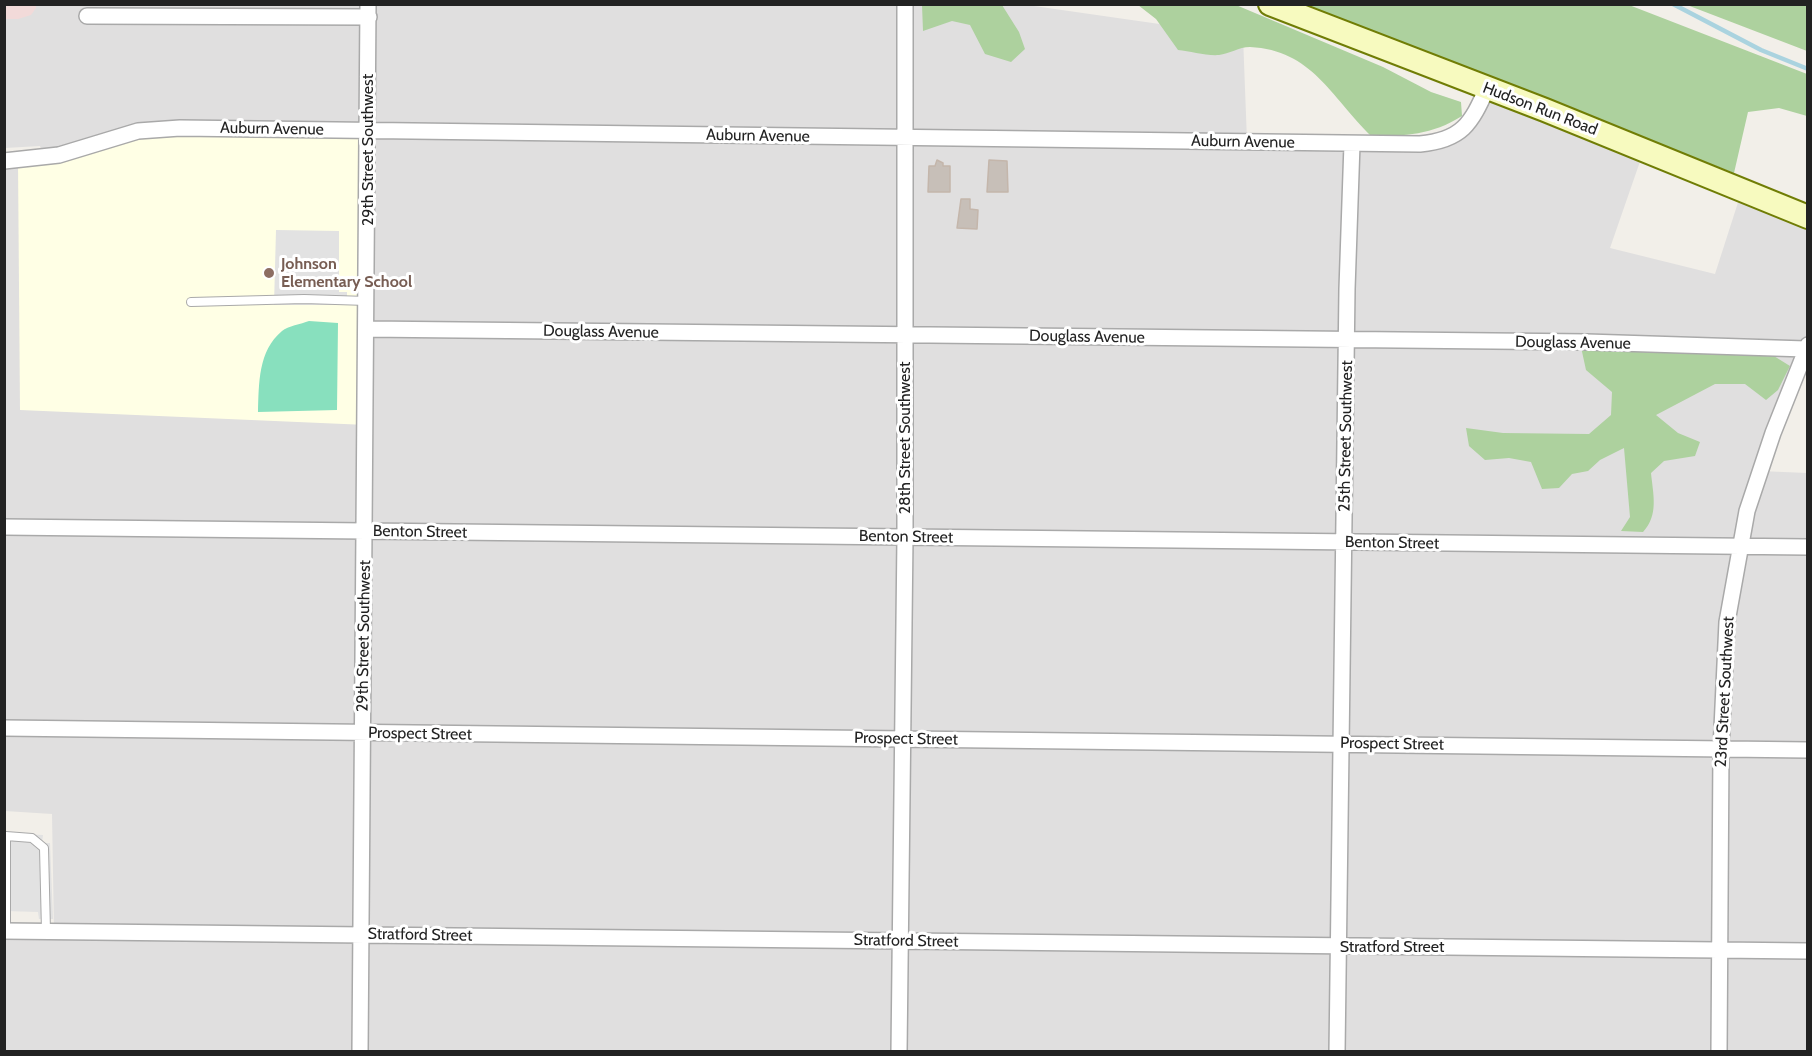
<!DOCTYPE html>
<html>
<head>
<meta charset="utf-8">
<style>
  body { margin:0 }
  #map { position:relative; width:1812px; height:1056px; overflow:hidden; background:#f2efe9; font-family:Cabin,sans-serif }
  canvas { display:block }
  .frame { position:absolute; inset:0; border:6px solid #222; pointer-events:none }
</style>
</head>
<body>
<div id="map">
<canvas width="1812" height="1056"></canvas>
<div class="frame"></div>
</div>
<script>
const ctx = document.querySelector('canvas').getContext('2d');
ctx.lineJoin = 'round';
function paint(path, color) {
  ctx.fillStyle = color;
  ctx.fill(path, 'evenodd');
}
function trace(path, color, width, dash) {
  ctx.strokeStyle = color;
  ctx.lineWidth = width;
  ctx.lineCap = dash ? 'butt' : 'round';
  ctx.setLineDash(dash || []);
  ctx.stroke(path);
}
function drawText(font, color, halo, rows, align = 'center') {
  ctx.font = font + ' Cabin,sans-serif';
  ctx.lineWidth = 6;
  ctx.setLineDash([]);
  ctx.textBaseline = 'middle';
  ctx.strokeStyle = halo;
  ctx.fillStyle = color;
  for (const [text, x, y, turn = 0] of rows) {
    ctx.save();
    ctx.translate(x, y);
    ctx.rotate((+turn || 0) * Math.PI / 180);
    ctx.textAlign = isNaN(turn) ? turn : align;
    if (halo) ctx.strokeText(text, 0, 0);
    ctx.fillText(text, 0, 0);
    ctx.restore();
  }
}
paint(new Path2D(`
  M36,5H1027L1243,36L1247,141L1447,139L1487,88L1644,150L1610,248L1715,274L1742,190L1807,217V345L1760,471L1807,473V1051H5V931H54L52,814L5,811V161L44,157L40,146L5,148V19L36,8Z`), '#e0dfdf');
paint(new Path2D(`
  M4,5H36V8L31,15L18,19H5Z`), '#f2dad9');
paint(new Path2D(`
  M138,131H369L367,425L20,410L18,161Z`), '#ffffe5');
paint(new Path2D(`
  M922,5H1002L1019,32L1025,49L1011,62L985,54L970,25L952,21L923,31Z
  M1138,5H1236L1383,67L1431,92L1461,102L1462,116C1432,135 1405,136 1371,136C1331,97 1312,50 1250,47C1239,47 1229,54 1219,55C1206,56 1190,51 1178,50L1156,19Z
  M1299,5H1629L1807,74V116L1779,108L1748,112L1734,173Z
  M1687,5H1807V51Z
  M1581,347L1769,353L1790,366L1778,390L1766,400L1745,384H1715L1656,415L1678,433L1700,442L1695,456L1664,461L1651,473C1653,494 1659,515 1643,532L1621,531L1630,517L1624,448L1600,460L1588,471L1572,474L1559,488L1542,489L1531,462L1509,458L1485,460L1469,446L1466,428L1503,433L1589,434L1611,415L1612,392L1586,370Z`), '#add19e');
paint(new Path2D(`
  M309,321L338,323L337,410L258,412C259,383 258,351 282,331C288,326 301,324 309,321Z`), '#88e0be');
paint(new Path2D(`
  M276,230L339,231V292H347V305H274Z
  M5,833L43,835L42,843H50L53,919H39L38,912L5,911Z`), '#e2e2e2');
trace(new Path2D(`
  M1673,4L1761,50L1808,69`), '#aad3df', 4.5);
const building = new Path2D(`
  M937,160L943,163V166H950V192H928L929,166H935Z
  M989,160L1007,161L1008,192H987Z
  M961,199H970V209L978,210L977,229L957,228Z`);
paint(building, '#c7bfb8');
trace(building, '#c4b6ab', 1.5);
const lane = new Path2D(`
  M191,302L304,299L367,301
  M6,931V836L32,838L44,848L46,931`);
const street = new Path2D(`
  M87,16L369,17
  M4,161L59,155L138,131L180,128L1420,144C1462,140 1471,124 1487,88
  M367,329L1587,342L1806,349
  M4,527L1808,547
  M4,728L1808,750
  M4,931L1808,951
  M360,1052L368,4
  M899,1052L905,537V4
  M1337,1052L1347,289L1352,144
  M1719,1052L1721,749L1727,622L1747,511L1773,433L1808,345`);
const secondary = new Path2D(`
  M1270,4L1545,110L1808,217`);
trace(lane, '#a9a9a9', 10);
trace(street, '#a9a9a9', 18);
trace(secondary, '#707d05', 26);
trace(lane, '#fff', 8);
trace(street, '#fff', 15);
trace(secondary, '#f7fabf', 22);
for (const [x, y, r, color] of [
  [269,273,6,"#8d6e63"]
]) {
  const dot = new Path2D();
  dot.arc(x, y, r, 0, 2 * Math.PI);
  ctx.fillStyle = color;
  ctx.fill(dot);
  trace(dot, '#fff', 2);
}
drawText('16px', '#222', '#fff', [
  ["Hudson Run Road",1540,109,21],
  ["Auburn Avenue",272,129,1],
  ["Auburn Avenue",758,136,1],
  ["Auburn Avenue",1243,142,1],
  ["29th Street Southwest",368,150,-90],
  ["Douglass Avenue",601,332,1],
  ["Douglass Avenue",1087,337,1],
  ["Douglass Avenue",1573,343,1],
  ["25th Street Southwest",1346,436,-89],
  ["28th Street Southwest",905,438,-90],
  ["Benton Street",420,532,1],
  ["Benton Street",906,537,1],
  ["Benton Street",1392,543,1],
  ["29th Street Southwest",364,636,-89],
  ["23rd Street Southwest",1725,692,-87],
  ["Prospect Street",420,734,1],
  ["Prospect Street",906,739,1],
  ["Prospect Street",1392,744,1],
  ["Stratford Street",420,935,1],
  ["Stratford Street",906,941,1],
  ["Stratford Street",1392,947]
]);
drawText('bold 16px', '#785e54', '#fff', [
  ["Johnson",281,264],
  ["Elementary School",281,282]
], 'left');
</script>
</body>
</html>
